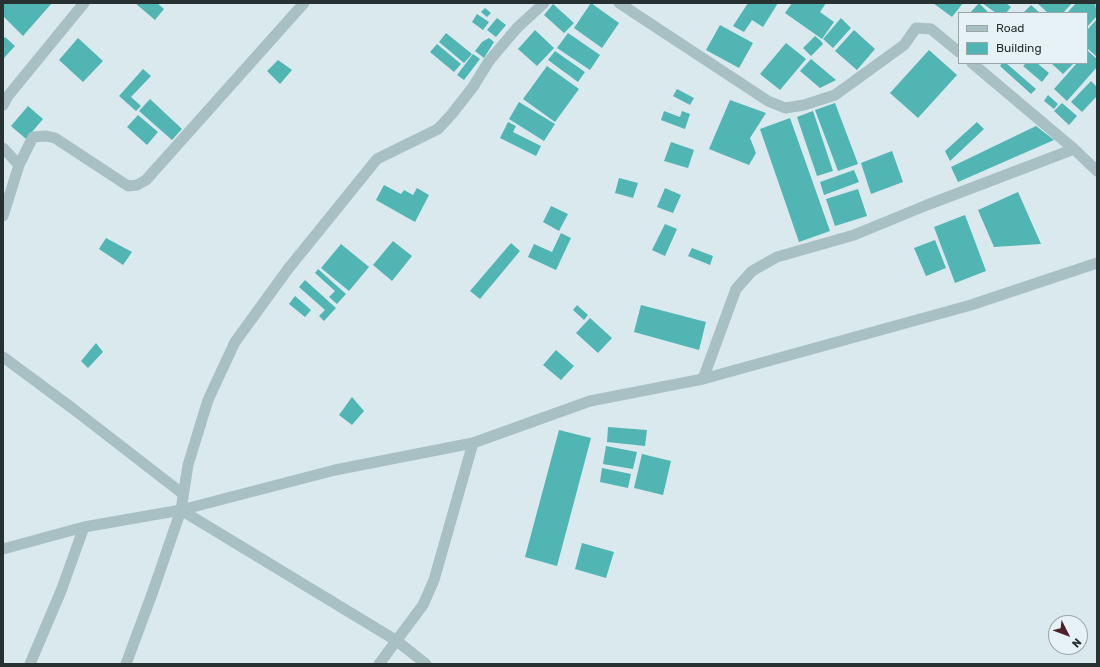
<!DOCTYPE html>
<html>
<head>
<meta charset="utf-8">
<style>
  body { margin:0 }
  #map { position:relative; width:1100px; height:667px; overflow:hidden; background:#dae9ee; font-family:Rubik,sans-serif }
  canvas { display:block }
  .frame { position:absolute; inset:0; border:4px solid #273132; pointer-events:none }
  .legend { position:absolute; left:958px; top:12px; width:130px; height:52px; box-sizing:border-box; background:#e6f2f6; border:1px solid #9aa5a8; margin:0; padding:5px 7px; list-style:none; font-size:12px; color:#273132 }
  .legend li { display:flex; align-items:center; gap:8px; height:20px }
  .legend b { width:20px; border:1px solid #9aa5a8 }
  .north { position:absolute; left:1048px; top:615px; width:40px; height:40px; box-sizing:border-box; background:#e6f2f6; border:1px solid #9aa5a8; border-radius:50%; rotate:132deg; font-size:11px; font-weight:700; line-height:16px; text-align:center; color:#273132 }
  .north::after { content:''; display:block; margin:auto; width:14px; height:18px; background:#4e222b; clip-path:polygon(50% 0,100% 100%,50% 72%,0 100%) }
</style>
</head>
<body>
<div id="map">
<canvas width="1100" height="667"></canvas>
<div class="frame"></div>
<ul class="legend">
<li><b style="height:5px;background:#a8bfc4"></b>Road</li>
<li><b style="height:11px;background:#50b5b3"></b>Building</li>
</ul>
<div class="north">N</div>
</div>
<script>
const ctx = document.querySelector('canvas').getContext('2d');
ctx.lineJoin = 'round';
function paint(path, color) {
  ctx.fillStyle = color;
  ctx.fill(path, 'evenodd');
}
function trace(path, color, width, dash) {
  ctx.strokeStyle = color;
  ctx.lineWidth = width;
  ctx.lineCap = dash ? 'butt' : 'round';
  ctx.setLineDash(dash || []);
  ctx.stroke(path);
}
paint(new Path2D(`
  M3,3H52L23,36L3,16Z
  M135,3H157L164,9L155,20Z
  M591,3L619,23L602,48L574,28Z
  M748,3H778L763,27L752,20L744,32L733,26Z
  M792,3H826L820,12L834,22L822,39L785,13Z
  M933,3H963L952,17Z
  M979,3L989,13H970Z
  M982,3H1006L1011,7L1006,13H996Z
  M1037,3H1072L1063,13H1048Z
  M1076,3H1095L1097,16L1087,27V13H1067Z
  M553,4L574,23L564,33L544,15Z
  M1031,5L1040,13L1024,12Z
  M485,8L491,13L487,17L481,12Z
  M477,14L489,22L483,30L472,22Z
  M497,18L506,25L496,37L487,30Z
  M841,18L851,28L833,48L823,39Z
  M1097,19V57L1087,48V30Z
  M720,25L753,43L739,68L706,50Z
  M535,30L554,48L537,66L518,49Z
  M854,30L875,49L857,70L835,51Z
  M446,33L472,54L464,63L439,42Z
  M568,33L600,55L590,70L557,48Z
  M815,36L821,41L820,42L821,41L823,44L811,56L803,48Z
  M5,37L15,46L4,58L3,56V39Z
  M78,38L103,61L83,82L59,60Z
  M489,38L494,42L484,58L475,51L482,42Z
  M786,43L806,59L780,90L760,74Z
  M437,44L461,64L454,72L430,52Z
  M929,50L957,75L918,118L890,93Z
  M555,51L585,72L578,82L548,60Z
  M1088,51L1097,59V67L1067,101L1054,89L1077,63H1087Z
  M473,54L480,59L464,80L457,75Z
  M811,59L836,80L820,88L800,71Z
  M278,60L292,70L280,84L267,71Z
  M1002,63H1006L1036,89L1031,94L1000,66Z
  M1026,63H1037L1049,73L1042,82L1023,66Z
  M1051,63H1074L1063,74Z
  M547,66L579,89L555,122L523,99Z
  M143,69L151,76L131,97L141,106L136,111L119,96Z
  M1091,81L1097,87V96L1082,112L1071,102Z
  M677,89L694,98L690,105L673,96Z
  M1048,95L1058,104L1054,109L1044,101Z
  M150,99L182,129L172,140L139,111Z
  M730,100L766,113L750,138L756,153L749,165L709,149Z
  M519,102L555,124L544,141L509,119Z
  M835,103L858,164L838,171L815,110Z
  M1062,103L1077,116L1069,125L1054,111Z
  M28,106L43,119L26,139L11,126Z
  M664,111L680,117L682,111L690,114L685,129L661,120Z
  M813,111L833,171L817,176L797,117Z
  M138,115L158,132L147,145L127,127Z
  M790,118L830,231L799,242L760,129Z
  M508,122L516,126L513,132L541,146L536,156L500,138Z
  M977,122L984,129L950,161L945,151Z
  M1036,126L1054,140L958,182L951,167Z
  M671,142L694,150L688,168L664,161Z
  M892,151L903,182L871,194L861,163Z
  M854,170L859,182L824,195L820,182Z
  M619,178L638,183L633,198L615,193Z
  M384,185L401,194L404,190L413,195L417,188L429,195L415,222L376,200Z
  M665,188L681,195L673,213L657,207Z
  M858,189L867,216L835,226L826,199Z
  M1018,192L1041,244L994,247L978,210Z
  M551,206L568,214L559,231L543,222Z
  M965,215L986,271L955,283L934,227Z
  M665,224L677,229L665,256L652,250Z
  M561,233L571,238L556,270L528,257L534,244L552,252Z
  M106,238L132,252L123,265L99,249Z
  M935,240L946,268L926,276L914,248Z
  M393,241L412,256L392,281L373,265Z
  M511,243L520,251L480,299L470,291Z
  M341,244L369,267L349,291L321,268Z
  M692,248L713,256L710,265L688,256Z
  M318,269L346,294L337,304L329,297L335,291L315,273Z
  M305,280L336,308L324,321L319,316L325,310L299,287Z
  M295,296L311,310L305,317L289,304Z
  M577,305L588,315L584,320L573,310Z
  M641,305L706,322L699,350L634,332Z
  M590,318L612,338L598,353L576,333Z
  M96,343L103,352L88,368L81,361Z
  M556,350L574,366L561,380L543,365Z
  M352,397L364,411L352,425L339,415Z
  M608,427L647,430L645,446L607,442Z
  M559,430L591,438L557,566L525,557Z
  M606,446L637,452L633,469L603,464Z
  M642,454L671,461L663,495L634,488Z
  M602,468L631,474L628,488L600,482Z
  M582,543L614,552L606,578L575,569Z`), '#50b5b3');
trace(new Path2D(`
  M619,3L768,101L785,108L804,105L835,95L904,45L916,28L931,29L959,52
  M972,63L1074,149L1097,171
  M3,105L8,96L84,3
  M3,148L19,165L3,216
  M19,165L33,137L46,136L55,138L128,186L137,185L146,180L304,3
  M3,357L72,408L183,494
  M703,379L736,289L752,271L777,257L854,235L927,205L1074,149
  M181,510L397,641L426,664
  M3,549L84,527L181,510L335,470L473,443L590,401L703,379L971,305L1097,263
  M30,664L61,591L84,527
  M126,664L152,594L181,510L188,465L208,400L235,342L288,269L377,159L438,129L451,115L473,87L489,61L517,28L544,3
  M379,664L423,605L434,580L473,443`), '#a8bfc4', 11);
</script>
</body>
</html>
